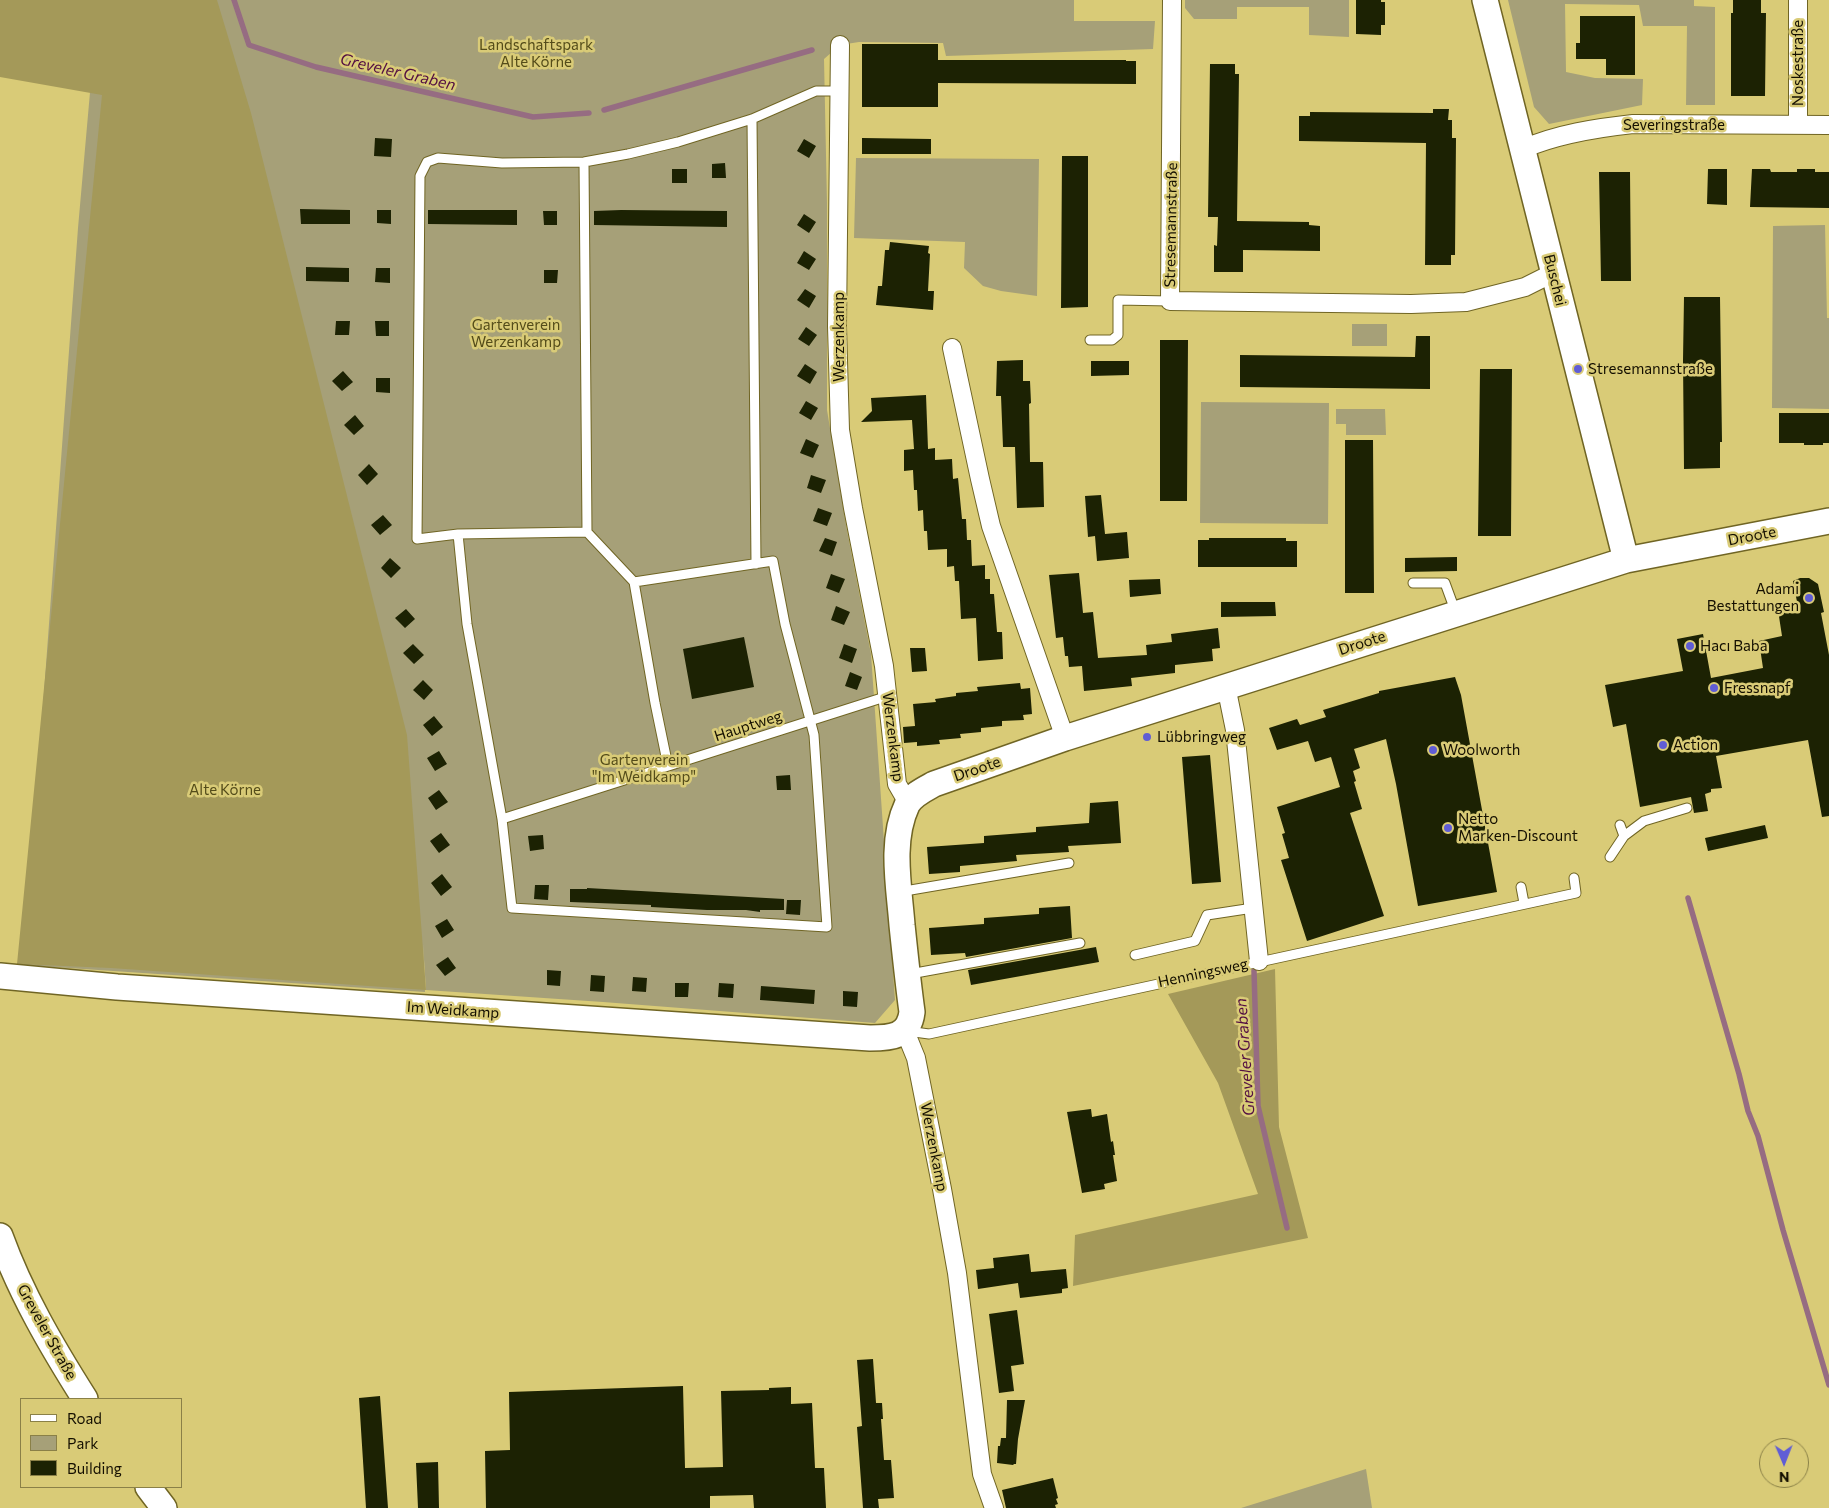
<!DOCTYPE html>
<html>
<head>
<meta charset="utf-8">
<style>
  body { margin:0 }
  #map { position:relative; width:1829px; height:1508px; overflow:hidden; background:#d9cb77; font-family:Commissioner,sans-serif }
  canvas { display:block }
  .legend { position:absolute; left:20px; top:1398px; width:162px; height:90px; box-sizing:border-box; background:#d9cb77; border:1px solid #8a8047; margin:0; padding:6px 9px; list-style:none; font-size:15px; color:#140f00 }
  .legend li { display:flex; align-items:center; gap:10px; height:25px }
  .legend b { width:25px; border:1px solid #8a8047 }
  .north { position:absolute; left:1759px; top:1438px; width:50px; height:50px; box-sizing:border-box; background:#d9cb77; border:1px solid #8a8047; border-radius:50%; rotate:179deg; font-size:14px; font-weight:700; line-height:20px; text-align:center; color:#140f00 }
  .north::after { content:''; display:block; margin:auto; width:18px; height:22px; background:#605dd5; clip-path:polygon(50% 0,100% 100%,50% 72%,0 100%) }
</style>
</head>
<body>
<div id="map">
<canvas width="1829" height="1508"></canvas>
<ul class="legend">
<li><b style="height:6px;background:#fff"></b>Road</li>
<li><b style="height:14px;background:#a6a078"></b>Park</li>
<li><b style="height:14px;background:#1c2203"></b>Building</li>
</ul>
<div class="north">N</div>
</div>
<script>
const ctx = document.querySelector('canvas').getContext('2d');
ctx.lineJoin = 'round';
function paint(path, color) {
  ctx.fillStyle = color;
  ctx.fill(path, 'evenodd');
}
function trace(path, color, width, dash) {
  ctx.strokeStyle = color;
  ctx.lineWidth = width;
  ctx.lineCap = dash ? 'butt' : 'round';
  ctx.setLineDash(dash || []);
  ctx.stroke(path);
}
function drawText(font, color, halo, rows, align = 'center') {
  ctx.font = font + ' Commissioner,sans-serif';
  ctx.lineWidth = 5;
  ctx.setLineDash([]);
  ctx.textBaseline = 'middle';
  ctx.strokeStyle = halo;
  ctx.fillStyle = color;
  for (const [text, x, y, turn = 0] of rows) {
    ctx.save();
    ctx.translate(x, y);
    ctx.rotate((+turn || 0) * Math.PI / 180);
    ctx.textAlign = isNaN(turn) ? turn : align;
    if (halo) ctx.strokeText(text, 0, 0);
    ctx.fillText(text, 0, 0);
    ctx.restore();
  }
}
paint(new Path2D(`
  M0,0H1074V21H1155L1153,49L946,56L943,43L859,42L840,45L824,59L827,203V410L846,525L871,654L895,1000L875,1023L603,1002L426,990L423,944L425,992L24,965L78,228L91,81Z
  M1185,0H1349V37L1309,35V7H1237V19H1194L1185,8Z
  M1508,0H1694V6L1715,7V105H1686L1687,26H1643L1639,5L1565,4L1566,72L1595,78L1643,79L1642,105L1549,124L1534,107Z
  M856,158L1039,159L1037,296L1001,291L983,286L964,268L965,242L854,238Z
  M1825,225L1827,318H1829V409L1772,408L1773,226Z
  M1352,324H1387V346H1352Z
  M1201,402L1329,403L1328,524L1200,523Z
  M1336,409H1385L1386,435H1346V424H1336Z
  M1366,1469L1372,1508H1241Z`), '#a6a078');
paint(new Path2D(`
  M0,0H217L251,113L407,735L426,990L111,968L17,964L102,95L0,77Z
  M1275,969L1279,1127L1308,1238L1073,1286L1075,1235L1258,1194L1218,1083L1168,994Z`), '#a49959');
trace(new Path2D(`
  M234,0L249,45L316,67L533,117L589,113
  M604,110L812,50
  M1688,898L1739,1074L1748,1111L1758,1136L1783,1230L1829,1385
  M1254,971L1258,1106L1287,1228`), '#966c82', 5.5);
paint(new Path2D(`
  M1356,0H1381V2H1385V25H1381V35L1356,34Z
  M1733,0H1761V13H1766L1765,96H1731V13H1733Z
  M1580,16H1635V75H1606V59H1576V43H1580Z
  M862,44H938V60H1126V61H1136V84L938,83V107H862Z
  M1210,64H1235V74H1239L1237,221L1309,222V225L1320,226V251L1243,250V272H1214V245L1217,246L1218,217H1208Z
  M1433,109H1449L1448,120H1452V138H1456L1455,255H1451V265H1425L1426,143L1299,141V116H1310V112L1433,113Z
  M375,138L392,139L391,157L374,156Z
  M862,138L931,139V154H862Z
  M804,139L816,146L809,158L797,151Z
  M1062,156H1088V307L1061,308Z
  M725,163L726,178H712V164Z
  M672,169H687V183H672Z
  M1708,169H1727V205L1707,204Z
  M1752,169H1770L1771,172H1797V169H1815V172H1829V208L1750,207Z
  M1599,172H1630L1631,281H1601Z
  M300,209L350,210V224H301Z
  M377,210H391V224L377,223Z
  M428,210H517V225L428,224Z
  M621,210L727,211V227L594,225V211Z
  M543,211H557V225H544Z
  M804,214L816,222L809,233L797,225Z
  M890,242L929,246L928,253L930,254L928,291H934L933,310L876,305L878,286H882L885,250H889Z
  M804,251L816,259L809,270L797,263Z
  M306,267L349,268V282L306,281Z
  M376,268H390V283L375,282Z
  M544,270H558L557,283H544Z
  M805,289L816,296L809,308L797,300Z
  M1684,297H1720L1722,442H1720V468L1684,469L1683,360Z
  M336,321H350L349,335H335Z
  M375,321H389V336H376Z
  M806,327L817,335L809,346L798,339Z
  M1416,336H1430V389L1240,387V355L1415,357Z
  M1160,340H1188L1187,501H1160Z
  M1023,360V381H1030L1031,403L1029,404L1030,462H1043L1044,507L1017,508L1015,447H1003L1001,396H996L997,361Z
  M1091,361H1129V375L1091,376Z
  M805,364L817,372L810,384L797,376Z
  M1480,369H1512L1511,536H1478Z
  M343,371L353,382L342,391L332,381Z
  M376,378H390V393L376,392Z
  M926,395L928,449L935,448V460L952,459L953,479L958,478L962,519H966L967,540H971L972,566L985,565V579H990V594H994L997,632H1002L1003,659L978,661L976,618L961,619L959,581H955L954,566L947,567V549L928,550L927,531H924L923,510L918,511L917,490H914L913,470L904,471V450L914,449L912,420L861,422L872,411L871,398Z
  M806,401L818,408L811,420L799,413Z
  M1779,413H1829V443H1823V445H1804V443H1779Z
  M355,415L364,426L354,435L344,425Z
  M806,439L819,445L813,458L800,453Z
  M1345,440H1373L1374,593H1345Z
  M369,464L378,474L367,485L358,475Z
  M811,475L826,480L821,493L807,488Z
  M1101,495L1105,534L1127,532L1129,558L1097,561L1095,536L1088,537L1085,496Z
  M818,508L832,513L827,526L813,521Z
  M383,515L392,525L380,535L371,525Z
  M825,538L837,542L832,556L819,551Z
  M1209,538H1286V541H1297V567H1198V540H1209Z
  M1457,557V571L1405,572V558Z
  M390,558L401,568L391,578L381,568Z
  M1079,573L1083,613L1093,612L1098,658L1147,655L1146,645L1172,642L1171,634L1218,628L1220,648L1212,649L1213,661L1175,665V673L1131,678L1132,686L1084,691L1082,666L1069,667L1068,656H1065L1063,637L1056,638L1049,575Z
  M831,574L845,579L839,593L826,588Z
  M1800,578H1809L1818,584L1824,612L1821,613L1829,655V816L1822,817L1808,740L1716,756L1722,788L1711,789V792L1705,794L1708,811L1694,813L1691,797L1640,807L1626,724L1613,727L1605,685L1683,671L1677,639L1703,634L1711,678L1763,668L1759,641L1782,636L1778,610L1798,607L1793,581Z
  M1160,579L1161,594L1130,597L1129,580Z
  M1221,602H1275L1276,616L1221,617Z
  M836,606L850,612L844,625L831,620Z
  M406,609L415,619L405,628L395,618Z
  M744,637L754,687L692,699L683,649Z
  M413,644L424,655L414,664L403,653Z
  M844,644L857,649L852,663L839,658Z
  M910,648H925L927,671L912,672Z
  M850,672L862,677L857,690L845,686Z
  M1455,677L1461,695L1497,892L1418,906L1396,784L1386,739L1354,749L1360,768L1353,771L1356,781L1354,782L1362,809L1350,813L1384,916L1307,941L1281,860L1289,858L1282,834L1285,833L1277,807L1340,787L1331,757L1315,762L1308,741L1277,750L1269,728L1297,719L1300,725L1326,717L1323,710L1379,693V691Z
  M423,680L433,690L424,700L413,690Z
  M1020,683L1021,689L1030,688L1032,714L1023,715L1024,720L1002,721V726L981,728V732L960,734L961,738L939,740L940,744L917,746V742L904,743L903,727L915,726L913,704L936,702L935,699L956,696V693L978,691L977,687Z
  M434,716L443,727L432,736L423,725Z
  M439,751L447,764L435,771L427,758Z
  M1210,755L1221,882L1192,884L1182,757Z
  M790,775L791,790H777L776,776Z
  M439,790L448,802L436,810L428,798Z
  M1118,801L1121,843L1068,846L1069,852L1016,855L1017,861L960,866V872L929,874L927,847L984,843V836L1036,832V827L1089,823L1090,803Z
  M1765,825L1768,838L1708,851L1705,838Z
  M441,833L450,845L439,853L430,841Z
  M543,835L544,849L530,851L528,836Z
  M442,874L452,887L441,896L431,883Z
  M535,885H549L548,900L534,899Z
  M587,888L784,899V910H760V912L746,910H707L651,907V905L570,902V889H587Z
  M787,900H801L800,915L786,914Z
  M1070,906L1072,938L966,957L965,953L931,955L929,928L984,924V918L1039,914V908Z
  M447,919L454,930L442,938L435,926Z
  M1096,947L1099,962L971,985L968,970Z
  M448,957L456,968L445,976L436,965Z
  M547,970L561,971L560,986L547,985Z
  M591,975L605,976L604,992L590,991Z
  M633,977L647,978L646,992L632,991Z
  M675,983H689L688,997H675Z
  M719,983L734,984L733,998L718,997Z
  M761,986L815,990L814,1004L760,1000Z
  M843,991L858,992L857,1007L843,1006Z
  M1091,1109L1092,1117L1107,1114L1111,1142L1113,1141L1115,1155H1113L1117,1181L1104,1184L1105,1189L1082,1193L1067,1112Z
  M1029,1254L1031,1272L1066,1269L1068,1288L1062,1289V1293L1020,1298L1018,1283L978,1289L976,1270L994,1268L993,1258Z
  M1017,1310L1024,1364L1011,1366L1014,1391L999,1393L989,1314Z
  M873,1359L876,1403H882L883,1419H881L884,1460H891L894,1498L878,1499L879,1508H863L857,1427L862,1426L857,1360Z
  M683,1386L685,1468L723,1467L721,1391L769,1390V1388L791,1387V1404L812,1403L815,1468H824L826,1508H754L753,1495L710,1496V1508H486L485,1451L510,1450L509,1392Z
  M380,1396L388,1508H366L359,1398Z
  M1007,1400H1025L1018,1439L1016,1464H1014L1013,1465L997,1463L998,1446H1000L1001,1438H1006Z
  M438,1462L439,1508H418L416,1463Z
  M1053,1478L1058,1498L1056,1499L1058,1504L1055,1505L1056,1508H1006L1002,1490Z`), '#1c2203');
const lane = new Path2D(`
  M752,119L756,564
  M584,162L587,532
  M1090,340H1112L1118,335V300L1170,301
  M458,534L467,624L502,819L512,908L827,927L814,735L785,624L773,561L634,582
  M1413,583H1445L1456,613
  M668,766L655,703L634,582L587,532L458,534L417,539L420,176L427,162L438,158L502,163L584,162L628,154L678,142L752,119L816,91H839
  M502,819L888,696
  M1624,836L1644,821L1687,808
  M1610,857L1624,836L1620,825
  M1521,887L1524,903
  M899,892L1069,863
  M1135,955L1195,941L1207,915L1253,908
  M910,974L1080,943
  M907,1031L929,1034L1576,893L1574,878`);
const street = new Path2D(`
  M1172,0L1170,301L1411,304L1466,302L1525,287L1553,273
  M1798,0V125
  M840,45L837,326L840,430L853,508L884,666L897,784L908,803
  M1523,149C1557,134 1596,128 1633,124L1829,125
  M952,348L980,479L991,526L1065,738
  M1226,686L1235,730L1259,961
  M905,1031L916,1058L942,1189L957,1273L982,1474L994,1508`);
const secondary = new Path2D(`
  M1485,0L1626,560
  M0,976L117,987L870,1038C891,1038 909,1037 912,1012C908,983 905,954 902,925C899,886 890,841 907,805C912,795 925,789 934,784L1065,738L1626,560L1829,521
  M0,1236C21,1294 52,1347 85,1399
  M148,1487L164,1508`);
trace(lane, '#706524', 11);
trace(street, '#706524', 20);
trace(secondary, '#706524', 28);
trace(lane, '#fff', 9);
trace(street, '#fff', 18);
trace(secondary, '#fff', 25);
for (const [x, y, r, color] of [
  [1578,369,5,"#605dd5"],
  [1809,598,5,"#605dd5"],
  [1690,646,5,"#605dd5"],
  [1714,688,5,"#605dd5"],
  [1147,737,5,"#605dd5"],
  [1663,745,5,"#605dd5"],
  [1433,750,5,"#605dd5"],
  [1448,828,5,"#605dd5"]
]) {
  const dot = new Path2D();
  dot.arc(x, y, r, 0, 2 * Math.PI);
  ctx.fillStyle = color;
  ctx.fill(dot);
  trace(dot, '#d9cb77', 2);
}
drawText('15px', '#544c1a', '#d9cb77', [
  ["Landschaftspark",536,45],
  ["Alte Körne",536,62],
  ["Gartenverein",516,325],
  ["Werzenkamp",516,342],
  ["Gartenverein",644,760],
  ["\"Im Weidkamp\"",644,777],
  ["Alte Körne",225,790]
]);
drawText('15px', '#140f00', '#d9cb77', [
  ["Noskestraße",1798,63,-90],
  ["Severingstraße",1674,125],
  ["Stresemannstraße",1171,225,-89],
  ["Buschei",1555,280,76],
  ["Werzenkamp",839,337,-90],
  ["Droote",1752,536,-11],
  ["Droote",1362,643,-18],
  ["Hauptweg",748,726,-18],
  ["Werzenkamp",893,737,83],
  ["Droote",977,769,-19],
  ["Henningsweg",1203,973,-12],
  ["Im Weidkamp",453,1010,4],
  ["Werzenkamp",934,1147,79],
  ["Greveler Straße",47,1332,61]
]);
drawText('15px', '#140f00', '#d9cb77', [
  ["Stresemannstraße",1588,369],
  ["Adami",1799,589,"right"],
  ["Bestattungen",1799,606,"right"],
  ["Hacı Baba",1700,646],
  ["Fressnapf",1724,688],
  ["Lübbringweg",1157,737],
  ["Action",1673,745],
  ["Woolworth",1443,750],
  ["Netto",1458,819],
  ["Marken-Discount",1458,836]
], 'left');
drawText('italic 16px', '#520e42', '#d9cb77', [
  ["Greveler Graben",398,72,13],
  ["Greveler Graben",1245,1057,-94]
]);
</script>
</body>
</html>
